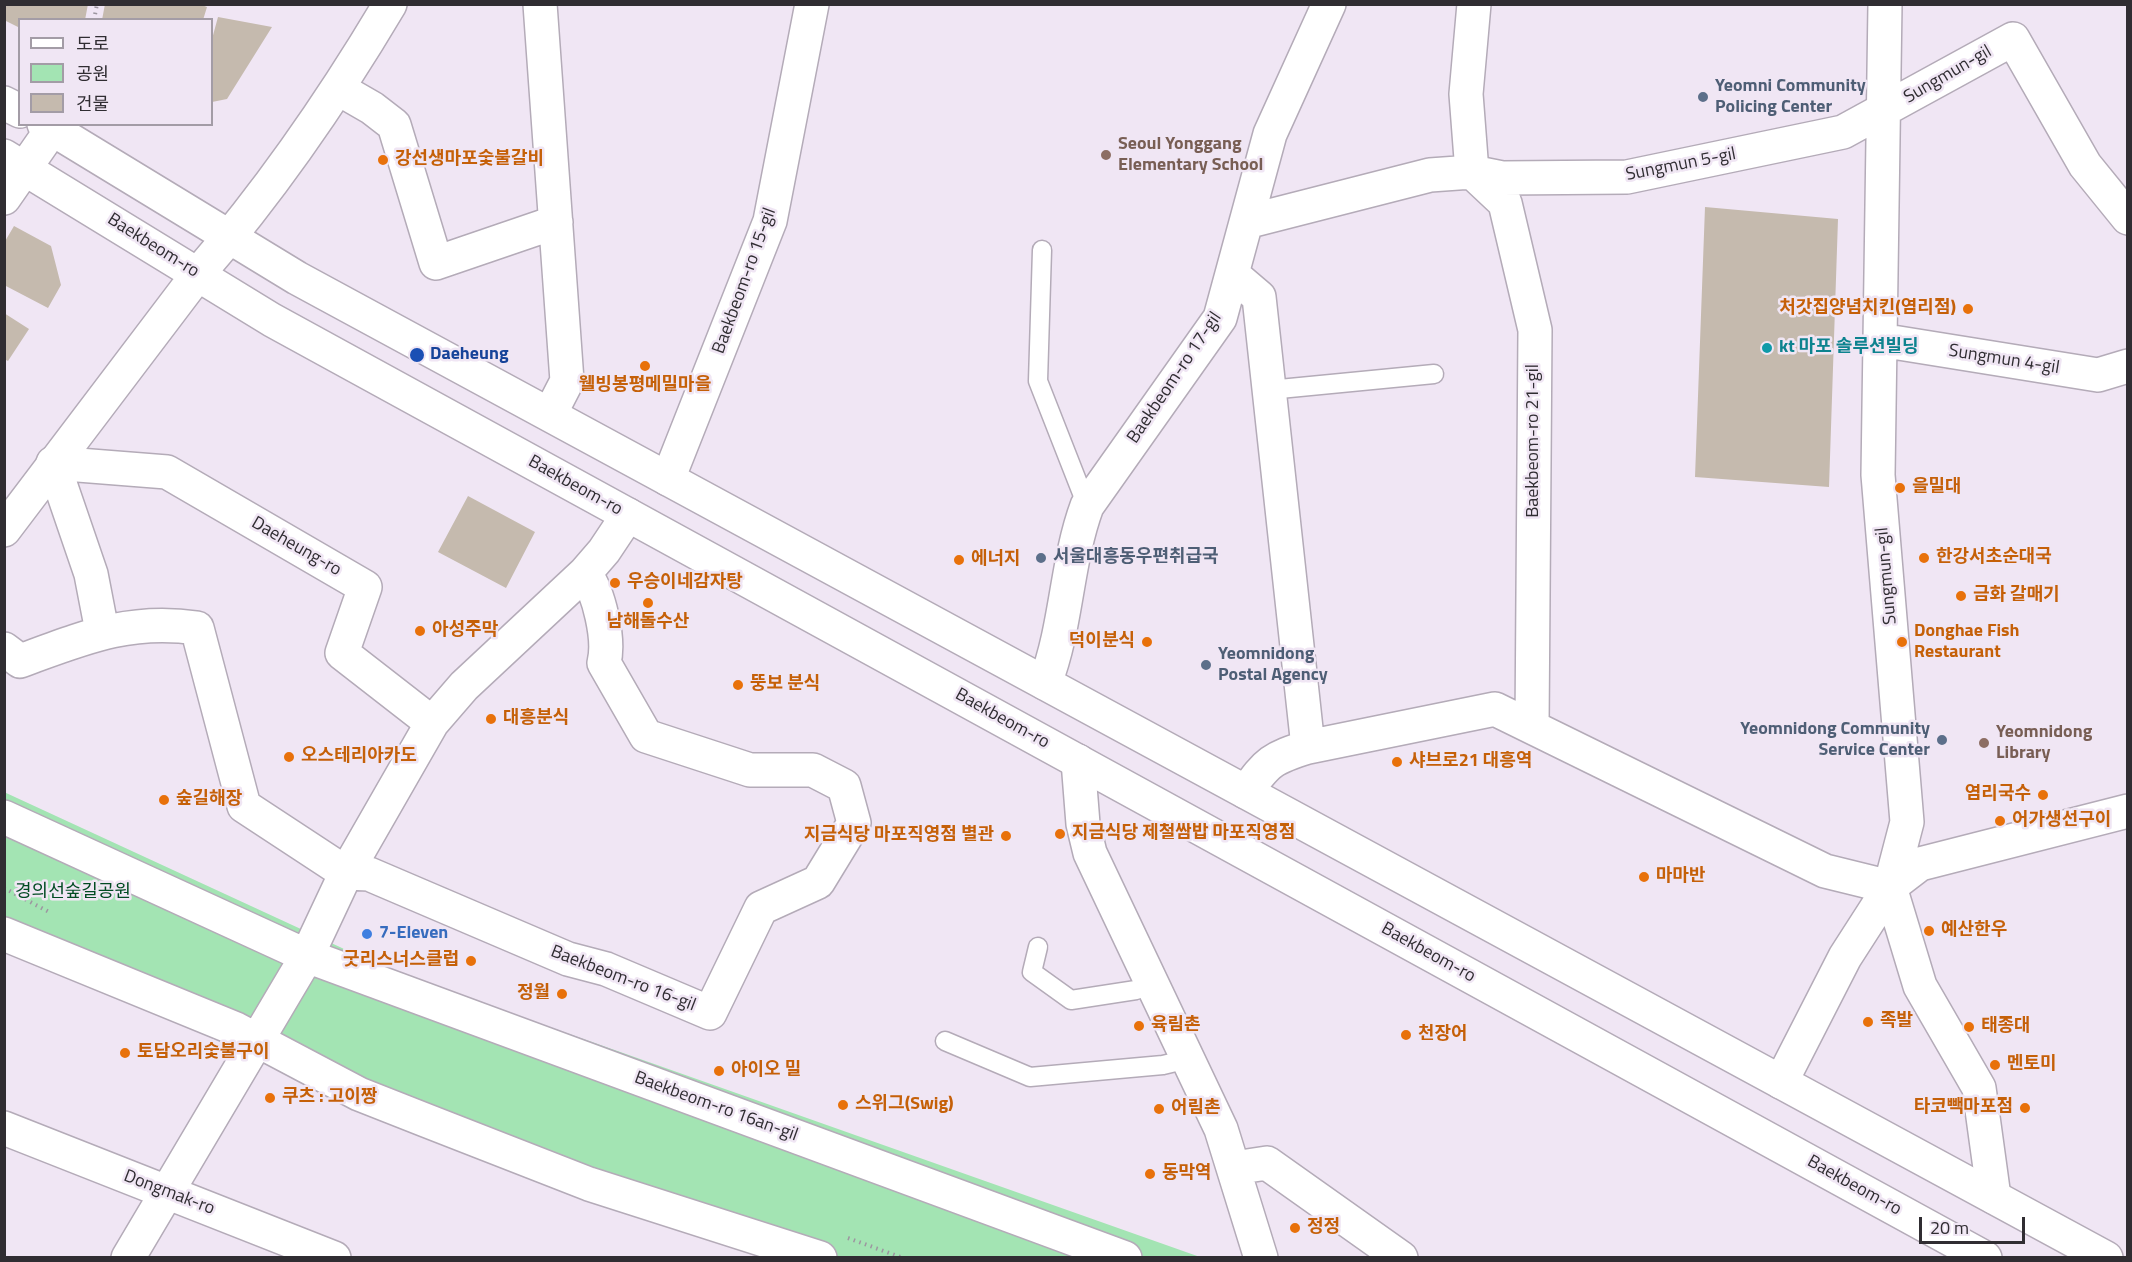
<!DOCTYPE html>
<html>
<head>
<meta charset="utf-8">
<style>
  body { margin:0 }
  #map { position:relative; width:2132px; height:1262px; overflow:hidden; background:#f0e6f4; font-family:"Titillium Web","Noto Sans KR",sans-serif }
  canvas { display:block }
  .frame { position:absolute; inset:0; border:6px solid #302d32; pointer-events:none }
  .legend { position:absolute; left:18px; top:18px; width:195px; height:108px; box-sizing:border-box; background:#f0e6f4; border:2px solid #a39ca6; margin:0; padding:8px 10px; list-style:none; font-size:18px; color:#302d32 }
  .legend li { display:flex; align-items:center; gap:12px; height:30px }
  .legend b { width:30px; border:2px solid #a39ca6 }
  .scale { position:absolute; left:1919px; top:1217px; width:106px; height:27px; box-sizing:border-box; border:3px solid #302d32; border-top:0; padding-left:8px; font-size:18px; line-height:21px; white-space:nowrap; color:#302d32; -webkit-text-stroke:4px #f0e6f4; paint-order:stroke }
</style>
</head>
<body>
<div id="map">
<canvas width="2132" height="1262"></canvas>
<div class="frame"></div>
<ul class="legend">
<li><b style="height:8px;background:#fff"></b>도로</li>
<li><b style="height:16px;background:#a3e4b3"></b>공원</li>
<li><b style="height:16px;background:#c5baae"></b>건물</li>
</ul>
<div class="scale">20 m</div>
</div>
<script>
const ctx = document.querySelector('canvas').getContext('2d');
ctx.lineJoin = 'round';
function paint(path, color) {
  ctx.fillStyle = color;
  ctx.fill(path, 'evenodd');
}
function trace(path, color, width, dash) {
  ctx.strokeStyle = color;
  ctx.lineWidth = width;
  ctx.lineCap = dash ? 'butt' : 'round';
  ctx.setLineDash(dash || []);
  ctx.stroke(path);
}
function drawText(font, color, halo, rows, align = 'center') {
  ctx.font = font + ' "Titillium Web","Noto Sans KR",sans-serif';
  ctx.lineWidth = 5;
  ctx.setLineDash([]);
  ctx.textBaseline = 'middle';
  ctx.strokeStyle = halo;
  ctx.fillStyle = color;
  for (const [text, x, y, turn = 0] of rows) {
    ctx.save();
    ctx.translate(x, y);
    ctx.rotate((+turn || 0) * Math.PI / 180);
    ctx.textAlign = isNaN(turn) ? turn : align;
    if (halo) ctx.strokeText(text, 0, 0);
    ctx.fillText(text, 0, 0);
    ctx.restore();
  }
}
paint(new Path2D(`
  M4,792L394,972L1200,1257H832L368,1088L5,931Z`), '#a3e4b3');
paint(new Path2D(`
  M4,4H88L85,20H20V28L4,20Z
  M105,4H199L207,7L203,20H102Z
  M218,17L272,27L227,99L212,102V39Z
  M1705,207L1838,219L1829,487L1695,477Z
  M14,226L51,246L61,285L48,308L4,285V243Z
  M4,313L29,329L8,361L4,359Z
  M468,496L535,532L506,588L438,552Z`), '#c5baae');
const service = new Path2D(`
  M1042,250L1038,381L1087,506
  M1269,390L1434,374
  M1038,947L1032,972L1071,1000L1136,990L1152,984
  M945,1041L1030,1077L1163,1065L1188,1059`);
const minor = new Path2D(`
  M540,4L567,381L550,414
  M339,89L372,108L394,125L436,263L556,222
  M1472,172L1505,203L1535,330L1532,727
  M1472,172L1466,94L1474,4
  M4,198L52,129
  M1246,222L1430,175L1472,172L1502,178L1627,177L1843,132L2013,39L2085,165L2128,218
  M1232,274L1259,297L1308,747
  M1880,340L2098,375L2128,366
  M668,479L770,221L812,4
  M102,631L91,574L53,463L167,472L365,587L342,653L432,723
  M4,649L20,661C83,638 129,618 197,628L244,806L346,873L369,874L568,959L606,969L710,1013L761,908L818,882L854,823L844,786L813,770H750L646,736L604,663C610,639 599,593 585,573
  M1045,683C1067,626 1066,563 1087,506L1220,318L1270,134L1329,4
  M1078,761L1083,824L1090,853L1221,1129L1261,1258
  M1246,792C1267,762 1272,758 1308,747L1495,709L1825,871L1890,887
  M4,817L307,956L1125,1258
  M1890,887L1920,986L1979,1088L1994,1197
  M1890,887L1920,864L2128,811
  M4,934L236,1029L359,1094L425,1120L589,1184L820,1258
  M1781,1082L1845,957L1890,887L1907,822L1878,475L1885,4
  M1234,1168L1267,1163L1401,1258
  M128,1258L307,956L346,873L432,723L464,686L585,573L604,551L628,515`);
const secondary = new Path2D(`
  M4,103L20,111
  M44,124L297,278L2106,1258
  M4,156L272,320L1985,1258
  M4,530L198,274C271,190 333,100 390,4
  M4,1128L334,1258`);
trace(service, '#b4abb8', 21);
trace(minor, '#b4abb8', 36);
trace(secondary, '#b4abb8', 36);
trace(new Path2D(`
  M94,20L97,4
  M4,888L51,913
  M848,1238L903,1258`), '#9d96a0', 4, [1.5, 4.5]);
trace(service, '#fff', 18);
trace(minor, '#fff', 33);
trace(secondary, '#fff', 33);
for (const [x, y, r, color] of [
  [1703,97,6,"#5c6f8a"],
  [1106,155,6,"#8d6e63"],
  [383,160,6,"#e8710a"],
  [1968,309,6,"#e8710a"],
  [1767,348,6,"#0f9aa8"],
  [417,355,8,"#1a4fb4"],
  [645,366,6,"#e8710a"],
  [1900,488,6,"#e8710a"],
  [1041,558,6,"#5c6f8a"],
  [1924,558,6,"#e8710a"],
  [959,560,6,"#e8710a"],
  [615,583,6,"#e8710a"],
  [1961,596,6,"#e8710a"],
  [648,603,6,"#e8710a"],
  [420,631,6,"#e8710a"],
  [1147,642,6,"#e8710a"],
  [1902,642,6,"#e8710a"],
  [1206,665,6,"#5c6f8a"],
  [738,685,6,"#e8710a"],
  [491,719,6,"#e8710a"],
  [1942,740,6,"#5c6f8a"],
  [1984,743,6,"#8d6e63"],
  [289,757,6,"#e8710a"],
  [1397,762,6,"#e8710a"],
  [2043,795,6,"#e8710a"],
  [164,800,6,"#e8710a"],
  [2000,821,6,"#e8710a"],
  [1060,834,6,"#e8710a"],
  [1006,836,6,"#e8710a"],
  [1644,877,6,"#e8710a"],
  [1929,931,6,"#e8710a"],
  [367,934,6,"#3f7fe0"],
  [471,961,6,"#e8710a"],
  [562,994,6,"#e8710a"],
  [1868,1022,6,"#e8710a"],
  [1139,1026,6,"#e8710a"],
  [1969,1027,6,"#e8710a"],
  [1406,1035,6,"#e8710a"],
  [125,1053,6,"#e8710a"],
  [1995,1065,6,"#e8710a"],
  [719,1071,6,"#e8710a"],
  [270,1098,6,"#e8710a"],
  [843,1105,6,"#e8710a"],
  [2025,1108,6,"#e8710a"],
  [1159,1109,6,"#e8710a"],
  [1150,1174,6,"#e8710a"],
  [1295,1228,6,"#e8710a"]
]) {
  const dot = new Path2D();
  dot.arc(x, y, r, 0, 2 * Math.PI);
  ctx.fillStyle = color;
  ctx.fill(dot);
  trace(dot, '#f0e6f4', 2);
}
drawText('18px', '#302d32', '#f0e6f4', [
  ["Sungmun-gil",1948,75,-30],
  ["Sungmun 5-gil",1681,165,-11],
  ["Baekbeom-ro",153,246,32],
  ["Baekbeom-ro 15-gil",745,281,-70],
  ["Sungmun 4-gil",2004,360,9],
  ["Baekbeom-ro 17-gil",1175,378,-56],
  ["Baekbeom-ro 21-gil",1534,441,-90],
  ["Baekbeom-ro",575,486,29],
  ["Daeheung-ro",296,547,30],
  ["Sungmun-gil",1887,576,-95],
  ["Baekbeom-ro",1002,719,29],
  ["Baekbeom-ro",1428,953,29],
  ["Baekbeom-ro 16-gil",623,979,21],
  ["Baekbeom-ro 16an-gil",716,1107,20],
  ["Baekbeom-ro",1854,1186,29],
  ["Dongmak-ro",169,1193,21]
]);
drawText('bold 18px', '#4e5e75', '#f0e6f4', [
  ["Yeomni Community",1715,87],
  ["Policing Center",1715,108],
  ["서울대흥동우편취급국",1053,558],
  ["Yeomnidong",1218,655],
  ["Postal Agency",1218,676],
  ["Yeomnidong Community",1930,730,"right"],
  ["Service Center",1930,751,"right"]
], 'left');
drawText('bold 18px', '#785e54', '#f0e6f4', [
  ["Seoul Yonggang",1118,145],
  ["Elementary School",1118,166],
  ["Yeomnidong",1996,733],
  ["Library",1996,754]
], 'left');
drawText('bold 18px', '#c56008', '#f0e6f4', [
  ["강선생마포숯불갈비",395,160],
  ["처갓집양념치킨(염리점)",1956,309,"right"],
  ["웰빙봉평메밀마을",645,386,"center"],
  ["을밀대",1912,488],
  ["한강서초순대국",1936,558],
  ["에너지",971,560],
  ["우승이네감자탕",627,583],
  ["금화 갈매기",1973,596],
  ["남해돌수산",648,623,"center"],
  ["아성주막",432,631],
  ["Donghae Fish",1914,632],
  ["Restaurant",1914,653],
  ["덕이분식",1135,642,"right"],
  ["뚱보 분식",750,685],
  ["대흥분식",503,719],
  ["오스테리아카도",301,757],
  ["샤브로21 대흥역",1409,762],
  ["염리국수",2031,795,"right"],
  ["숲길해장",176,800],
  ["어가생선구이",2012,821],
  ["지금식당 제철쌈밥 마포직영점",1072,834],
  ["지금식당 마포직영점 별관",994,836,"right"],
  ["마마반",1656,877],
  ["예산한우",1941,931],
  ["굿리스너스클럽",459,961,"right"],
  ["정월",550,994,"right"],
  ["족발",1880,1022],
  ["육림촌",1151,1026],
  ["태종대",1981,1027],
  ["천장어",1418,1035],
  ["토담오리숯불구이",137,1053],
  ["멘토미",2007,1065],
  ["아이오 밀",731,1071],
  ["쿠츠 : 고이짱",282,1098],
  ["스위그(Swig)",855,1105],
  ["타코빽마포점",2013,1108,"right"],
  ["어림촌",1171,1109],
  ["동막역",1162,1174],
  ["정정",1307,1228]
], 'left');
drawText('bold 18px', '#0d838f', '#f0e6f4', [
  ["kt 마포 솔루션빌딩",1779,348]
], 'left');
drawText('bold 18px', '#164399', '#f0e6f4', [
  ["Daeheung",430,355]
], 'left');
drawText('18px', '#014b22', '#f0e6f4', [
  ["경의선숲길공원",73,893]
]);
drawText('bold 18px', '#366cbe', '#f0e6f4', [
  ["7-Eleven",379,934]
], 'left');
</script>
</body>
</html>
